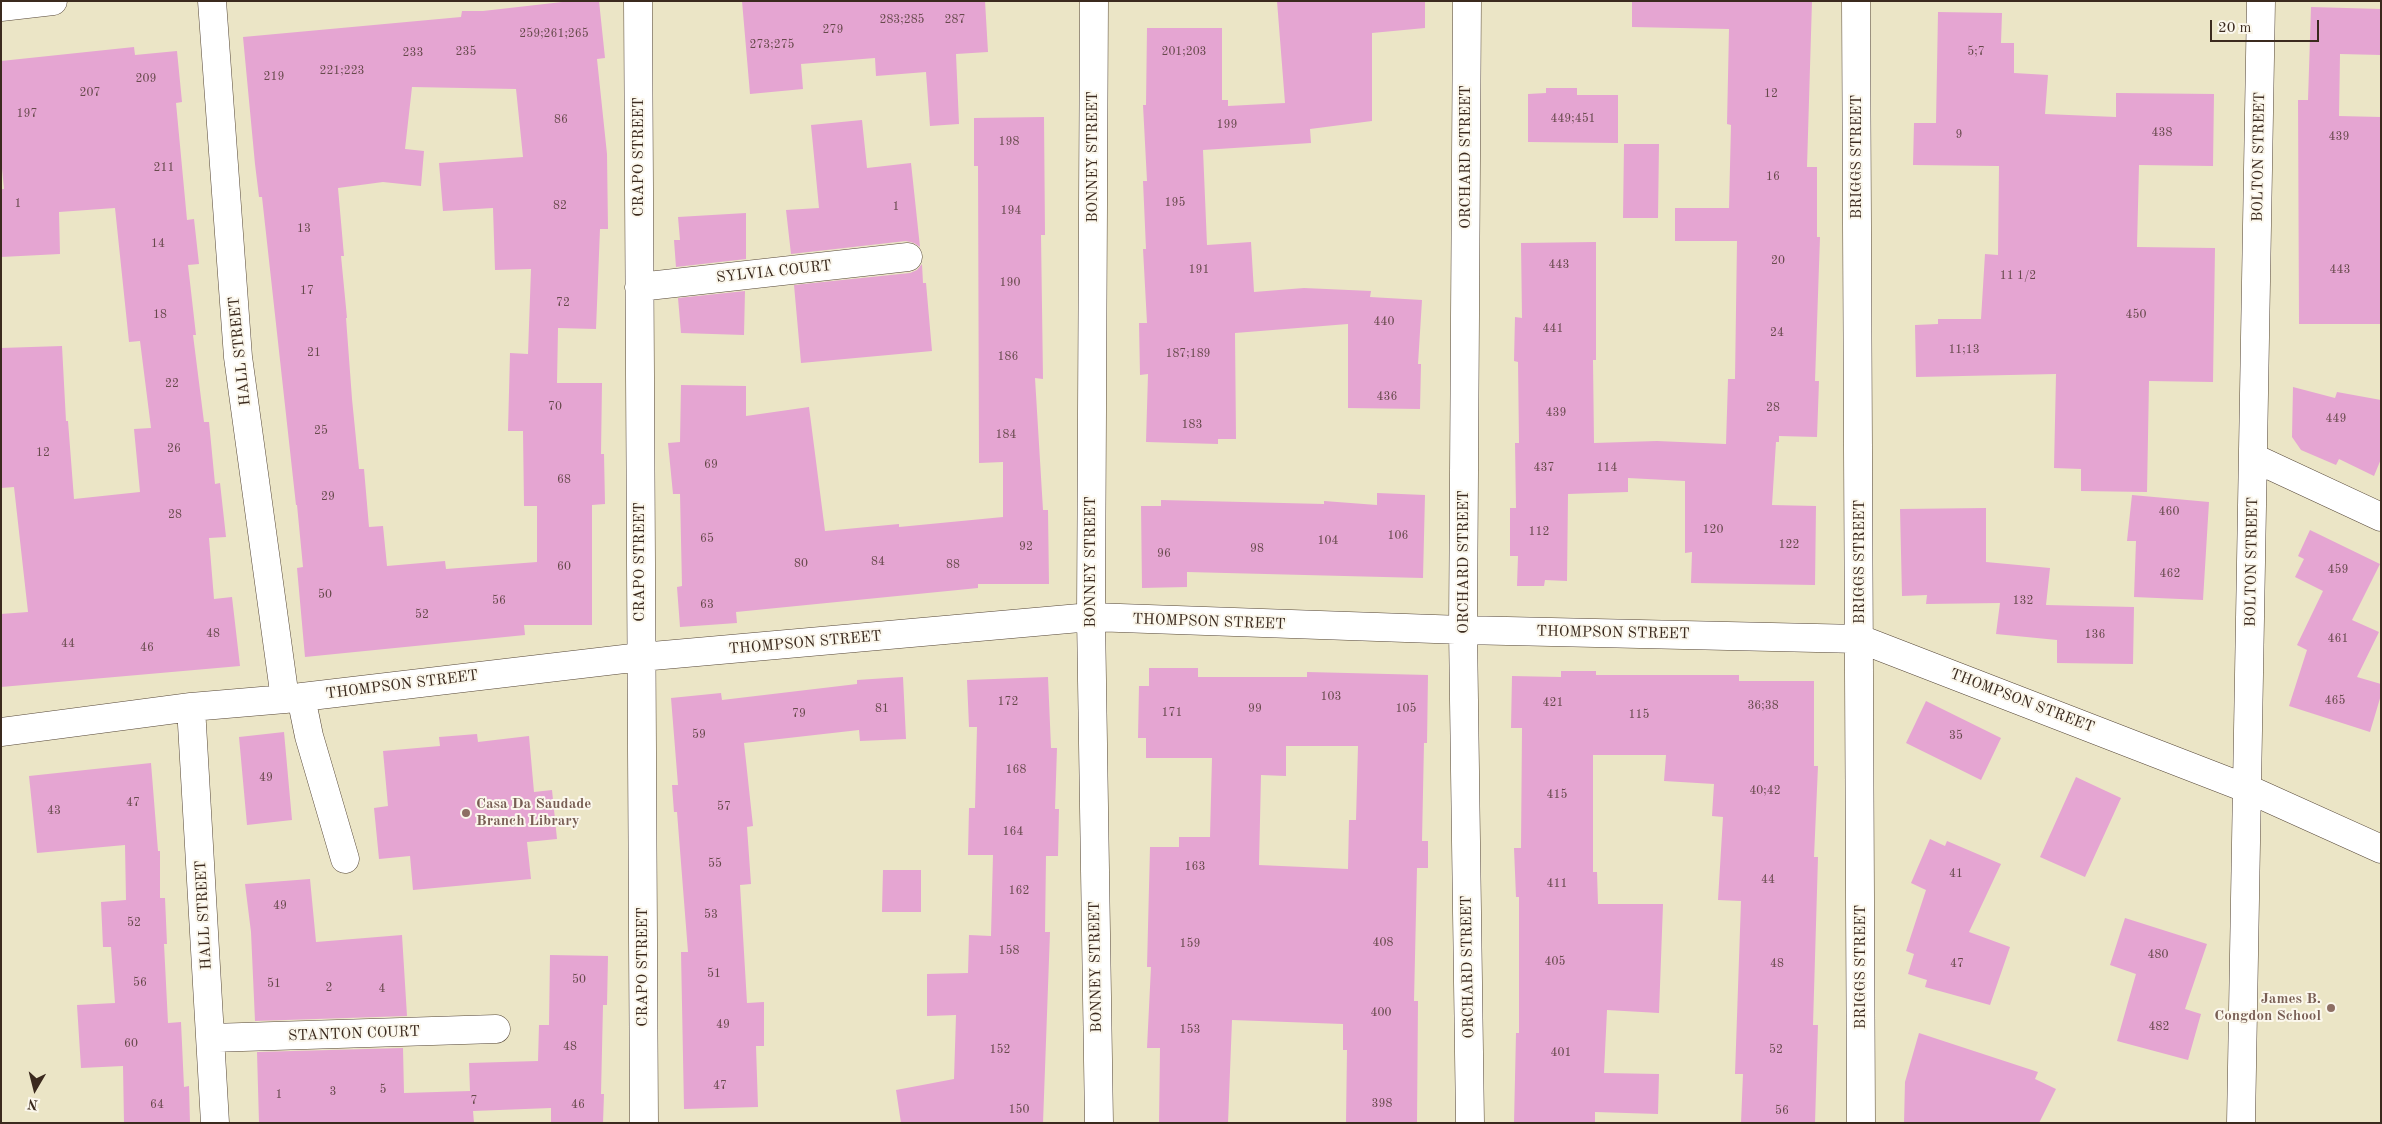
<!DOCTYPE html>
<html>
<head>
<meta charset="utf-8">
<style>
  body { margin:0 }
  #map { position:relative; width:2382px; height:1124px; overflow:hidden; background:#ebe5c6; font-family:"Old Standard TT",serif }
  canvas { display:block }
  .frame { position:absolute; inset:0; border:2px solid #3b2a1e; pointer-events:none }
  .north { position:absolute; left:10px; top:1064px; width:50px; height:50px; -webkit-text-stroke:4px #fbf7ec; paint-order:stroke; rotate:188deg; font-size:14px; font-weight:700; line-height:20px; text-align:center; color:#3b2a1e }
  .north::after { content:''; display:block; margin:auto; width:18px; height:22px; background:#3b2a1e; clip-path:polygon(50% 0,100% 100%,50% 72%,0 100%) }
  .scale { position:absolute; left:2210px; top:20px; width:109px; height:22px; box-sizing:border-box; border:2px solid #3b2a1e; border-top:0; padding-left:6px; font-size:15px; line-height:18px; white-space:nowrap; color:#3b2a1e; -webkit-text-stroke:4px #fbf7ec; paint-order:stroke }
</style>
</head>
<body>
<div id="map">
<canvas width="2382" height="1124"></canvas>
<div class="frame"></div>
<div class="north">N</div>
<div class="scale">20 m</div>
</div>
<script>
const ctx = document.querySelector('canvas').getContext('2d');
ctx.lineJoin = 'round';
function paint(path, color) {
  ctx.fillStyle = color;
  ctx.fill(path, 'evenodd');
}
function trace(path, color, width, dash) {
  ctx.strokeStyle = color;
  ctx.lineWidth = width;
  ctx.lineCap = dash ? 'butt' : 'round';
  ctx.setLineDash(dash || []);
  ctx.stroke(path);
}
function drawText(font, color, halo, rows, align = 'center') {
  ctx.font = font + ' "Old Standard TT",serif';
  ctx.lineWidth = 4;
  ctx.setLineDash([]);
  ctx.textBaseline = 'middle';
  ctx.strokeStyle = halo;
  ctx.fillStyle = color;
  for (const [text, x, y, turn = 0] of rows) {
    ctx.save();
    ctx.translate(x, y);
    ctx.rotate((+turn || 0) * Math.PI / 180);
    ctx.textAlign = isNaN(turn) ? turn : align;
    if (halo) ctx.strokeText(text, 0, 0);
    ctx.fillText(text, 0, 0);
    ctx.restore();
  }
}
paint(new Path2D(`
  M571,1H599L605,58L597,59L607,154L608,229H600L596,329L558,328L557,383H602L601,454H604L605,504L592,505V625H524L525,635L305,657L297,568L303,567L297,505H296L262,197H259L255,164L243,37L461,17L462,11H483ZM412,87L516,89L523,157L439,163L443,211L493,208L495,270L531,269L528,354L510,353L508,431H523L524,506H537V562L446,569L445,561L387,566L383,526L369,527L364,469H359L352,399L346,318H347L341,256H344L338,188L383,182L421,186L424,151L405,149Z
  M742,1H985L988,52L956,54L959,124L930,126L926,72L876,76L875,58L801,64L803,89L750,94Z
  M1277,1H1425V28L1372,33V121L1310,129L1311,143L1203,150L1207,245L1251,242L1254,292L1304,288L1371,291L1370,297L1422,300L1418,364H1421L1420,409L1348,408V324L1235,333L1236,439H1218V444L1146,442L1148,374L1140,375L1139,323H1147L1143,249H1146L1143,181H1147L1143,105H1146L1147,28H1222V100H1228V106L1285,103Z
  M1632,1H1812L1807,167H1817V237H1820L1815,381H1819L1817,437L1779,436V442H1776L1772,505L1816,506L1815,585L1691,583L1692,552L1685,553V481L1628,478V492L1568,494L1567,581L1545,580L1544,586H1517L1518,556H1510V508H1516L1515,443H1519L1518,362L1514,361L1515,317L1522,318L1521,243L1596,242V360H1593L1594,443L1657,441L1726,444L1728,379H1735L1737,241H1675V208H1729L1731,125L1727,124L1729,29L1632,27Z
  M2311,7L2381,9V55L2340,54L2339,116L2381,117V324H2299L2298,100H2308Z
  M1938,12L2002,13L2001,43H2014V73L2048,75L2045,114L2116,117V93L2214,94L2213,166L2139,165L2137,247L2215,248L2213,382L2149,381L2147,492L2081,491V469L2054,468L2056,374L1916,377L1915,325L1938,324V319H1981L1985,254L1998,255L1999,166L1913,165L1914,123H1936Z
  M134,47L135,55L177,51L182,102L176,103L187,220L194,219L199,264L188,265L196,335H193L204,422H209L215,484L220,483L226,537L209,538L214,599L232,597L240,666L1,687V614L28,612L14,487L1,488V348L62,346L66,421H68L74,499L140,492L134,429L151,428L140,341L129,342L115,208L59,212L60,254L1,257V189H4L1,158V61Z
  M1546,88H1577V95H1618V143L1528,142V94L1546,93Z
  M1044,117L1045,235H1041L1043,379L1035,378L1043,510H1048L1049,584H978V588L736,612L737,623L680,627L677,587L682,586L680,494H673L668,443L680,442L681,385L746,386V416L809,407L825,531L899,524V527L1003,517V462L979,463L978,166H974V118Z
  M862,120L867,168L911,163L920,247L914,243L906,241L791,254L786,210L819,208L811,125Z
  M1624,144H1659L1658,218H1623Z
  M746,213V259L676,267L674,240H680L678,217Z
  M922,264L923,283H926L932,351L801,363L794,285L910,273L917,270Z
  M745,291L744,335L681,333L678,298Z
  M2293,387L2335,398L2337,392L2381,400V459L2374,476L2339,459L2336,465L2301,450L2292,437Z
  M1377,493L1425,495L1423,578L1187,572V587L1142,588L1141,506H1161V500L1324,504V501L1377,505Z
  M2132,495L2209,502L2203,600L2134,597L2136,541H2127Z
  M1986,508V562L2050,568L2046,605L2134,607L2133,664L2057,663V640L1996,634L2000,603L1926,604L1927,595L1902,596L1900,509Z
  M2310,530L2380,564L2352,620L2379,632L2357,677L2381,684V695L2370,732L2289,706L2307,650L2297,645L2323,591L2295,577L2304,559L2298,556Z
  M1149,668H1198V677H1307V672L1428,675L1427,743H1424L1422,841H1428V868H1417L1414,1001H1418L1417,1123H1346L1347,1050H1343V1024L1232,1020L1228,1123H1159L1160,1048H1147L1151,967H1147L1150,847H1179V837H1210L1212,758H1146V738H1138L1139,686H1149ZM1286,746H1358L1356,820H1349L1348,869L1259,865L1261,775L1286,776Z
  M1561,671H1596V675H1739V681H1814V766H1818L1814,857H1818L1813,1025H1818L1815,1123H1741L1743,1074H1735L1741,901L1718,900L1723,817L1712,816L1714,784L1664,781L1666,755H1593V872H1597L1598,904H1663L1659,1013L1607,1010L1604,1073L1659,1074L1658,1114L1595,1112V1123H1514L1516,1033H1519V897H1516L1514,848H1521L1522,728H1511L1512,676L1561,677Z
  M903,677L906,739L860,741L859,730L744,743L753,826L747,827L751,884L740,885L747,1003L764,1002V1046H756L758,1107L684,1109L681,952H688L677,812H674L672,785H678L671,698L721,693L722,700L857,684V680Z
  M1048,677L1051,748H1057L1055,809H1059L1058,856H1046L1045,932H1050L1043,1123H901L896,1090L954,1079L956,1015L927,1016V974L968,973L969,935L991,936L993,855H968L969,808H975L977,727H969L967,680Z
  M1926,701L2001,738L1981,780L1906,743Z
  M284,732L292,820L247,825L239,737Z
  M477,734L478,742L529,736L534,792L552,790L557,839L527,842L531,879L413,890L410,856L379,859L374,808L388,806L383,751L440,746L439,737Z
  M151,763L158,851H160V898H165L167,944H164L168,1023L181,1022L184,1087L189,1086L190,1123H124L123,1066L81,1068L77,1005L115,1003L111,947H103L101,902L126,900L125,845L37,853L29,776Z
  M2076,777L2121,798L2085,877L2040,857Z
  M1930,839L1945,846L1947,841L2001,864L1969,932L2010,947L1990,1005L1925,987L1927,980L1908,974L1914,954L1906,951L1926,890L1911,883Z
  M883,870H921V912H882Z
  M310,879L316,942L402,935L407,1016L255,1021L251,932L245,884Z
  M2125,918L2207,944L2185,1009L2201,1014L2188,1060L2117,1041L2136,974L2110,965Z
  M550,955L608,956L607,1005H603L601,1094H604L603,1123H551V1108L473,1111L474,1123H259L257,1052L403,1048L404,1093L470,1091L469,1063L538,1061L539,1025H549Z
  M1919,1033L2038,1072L2035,1079L2056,1089L2039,1123H1904L1905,1082Z`), '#e5a5d2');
const minor = new Path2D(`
  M212,1L238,357L285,699
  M638,1L644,1123
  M1094,1L1091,617L1099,1123
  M1467,1L1463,630L1470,1123
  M1856,1L1861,1123
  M1,7L53,1
  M639,287L908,257
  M2254,458L2381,517
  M301,697L309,736L345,859
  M191,707L215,1123
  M1,732L191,707L285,699L641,657L1091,617L1463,630L1860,639L2248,789L2381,849
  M211,1038L496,1029
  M2241,1123L2261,1`);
trace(minor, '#554637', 29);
trace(minor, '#fff', 28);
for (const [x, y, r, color] of [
  [466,813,5,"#8d6e63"],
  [2331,1008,5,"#8d6e63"]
]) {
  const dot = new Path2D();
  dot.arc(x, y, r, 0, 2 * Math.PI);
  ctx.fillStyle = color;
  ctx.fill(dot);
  trace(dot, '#fbf7ec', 2);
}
drawText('12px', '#66494b', null, [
  ["283;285",902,20],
  ["287",955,20],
  ["279",833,30],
  ["259;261;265",554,34],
  ["273;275",772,45],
  ["235",466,52],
  ["201;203",1184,52],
  ["5;7",1976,52],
  ["233",413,53],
  ["221;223",342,71],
  ["219",274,77],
  ["209",146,79],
  ["207",90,93],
  ["12",1771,94],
  ["197",27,114],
  ["449;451",1573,119],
  ["86",561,120],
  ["199",1227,125],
  ["438",2162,133],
  ["9",1959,135],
  ["439",2339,137],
  ["198",1009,142],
  ["211",164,168],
  ["16",1773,177],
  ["195",1175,203],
  ["1",18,204],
  ["82",560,206],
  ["1",896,207],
  ["194",1011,211],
  ["13",304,229],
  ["14",158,244],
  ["20",1778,261],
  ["443",1559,265],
  ["191",1199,270],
  ["443",2340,270],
  ["11 1/2",2018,276],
  ["190",1010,283],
  ["17",307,291],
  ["72",563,303],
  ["18",160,315],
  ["450",2136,315],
  ["440",1384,322],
  ["441",1553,329],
  ["24",1777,333],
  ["11;13",1964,350],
  ["21",314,353],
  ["187;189",1188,354],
  ["186",1008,357],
  ["22",172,384],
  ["436",1387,397],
  ["70",555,407],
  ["28",1773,408],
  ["439",1556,413],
  ["449",2336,419],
  ["183",1192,425],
  ["25",321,431],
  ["184",1006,435],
  ["26",174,449],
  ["12",43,453],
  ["69",711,465],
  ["437",1544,468],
  ["114",1607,468],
  ["68",564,480],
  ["29",328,497],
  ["460",2169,512],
  ["28",175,515],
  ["120",1713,530],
  ["112",1539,532],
  ["106",1398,536],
  ["65",707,539],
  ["104",1328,541],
  ["122",1789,545],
  ["92",1026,547],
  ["98",1257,549],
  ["96",1164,554],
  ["84",878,562],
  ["80",801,564],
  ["88",953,565],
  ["60",564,567],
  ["459",2338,570],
  ["462",2170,574],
  ["50",325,595],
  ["56",499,601],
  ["132",2023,601],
  ["63",707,605],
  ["52",422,615],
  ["48",213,634],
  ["136",2095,635],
  ["461",2338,639],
  ["44",68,644],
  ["46",147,648],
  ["103",1331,697],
  ["465",2335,701],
  ["172",1008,702],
  ["421",1553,703],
  ["36;38",1763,706],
  ["81",882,709],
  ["99",1255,709],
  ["105",1406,709],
  ["171",1172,713],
  ["79",799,714],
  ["115",1639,715],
  ["59",699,735],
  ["35",1956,736],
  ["168",1016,770],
  ["49",266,778],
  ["40;42",1765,791],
  ["415",1557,795],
  ["47",133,803],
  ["57",724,807],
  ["43",54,811],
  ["164",1013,832],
  ["55",715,864],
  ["163",1195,867],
  ["41",1956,874],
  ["44",1768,880],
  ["411",1557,884],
  ["162",1019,891],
  ["49",280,906],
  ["53",711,915],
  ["52",134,923],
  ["408",1383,943],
  ["159",1190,944],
  ["158",1009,951],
  ["480",2158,955],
  ["405",1555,962],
  ["48",1777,964],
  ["47",1957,964],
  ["51",714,974],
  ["50",579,980],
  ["56",140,983],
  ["51",274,984],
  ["2",329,988],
  ["4",382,989],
  ["400",1381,1013],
  ["49",723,1025],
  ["482",2159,1027],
  ["153",1190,1030],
  ["60",131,1044],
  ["48",570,1047],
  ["152",1000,1050],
  ["52",1776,1050],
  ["401",1561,1053],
  ["47",720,1086],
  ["5",383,1090],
  ["3",333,1092],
  ["1",279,1095],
  ["7",474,1101],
  ["398",1382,1104],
  ["64",157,1105],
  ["46",578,1105],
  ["150",1019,1110],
  ["56",1782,1111]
]);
drawText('15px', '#3b2a1e', '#fbf7ec', [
  ["CRAPO STREET",639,157,-90],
  ["BONNEY STREET",1093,157,-90],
  ["ORCHARD STREET",1466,157,-90],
  ["BRIGGS STREET",1857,157,-90],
  ["BOLTON STREET",2259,157,-89],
  ["SYLVIA COURT",774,272,-6],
  ["HALL STREET",240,351,-96],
  ["CRAPO STREET",640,562,-90],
  ["BONNEY STREET",1091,562,-90],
  ["ORCHARD STREET",1464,562,-90],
  ["BRIGGS STREET",1860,562,-90],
  ["BOLTON STREET",2252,562,-89],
  ["THOMPSON STREET",1209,622,2],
  ["THOMPSON STREET",1613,633,1],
  ["THOMPSON STREET",805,643,-5],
  ["THOMPSON STREET",402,685,-7],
  ["THOMPSON STREET",2022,701,21],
  ["HALL STREET",204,915,-93],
  ["CRAPO STREET",643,967,-90],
  ["BONNEY STREET",1096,967,-91],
  ["ORCHARD STREET",1468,967,-91],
  ["BRIGGS STREET",1861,967,-90],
  ["STANTON COURT",354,1034,-2]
]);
drawText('bold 15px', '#785e54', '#fbf7ec', [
  ["Casa Da Saudade",476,804],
  ["Branch Library",476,821],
  ["James B.",2321,999,"right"],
  ["Congdon School",2321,1016,"right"]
], 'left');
</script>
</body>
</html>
